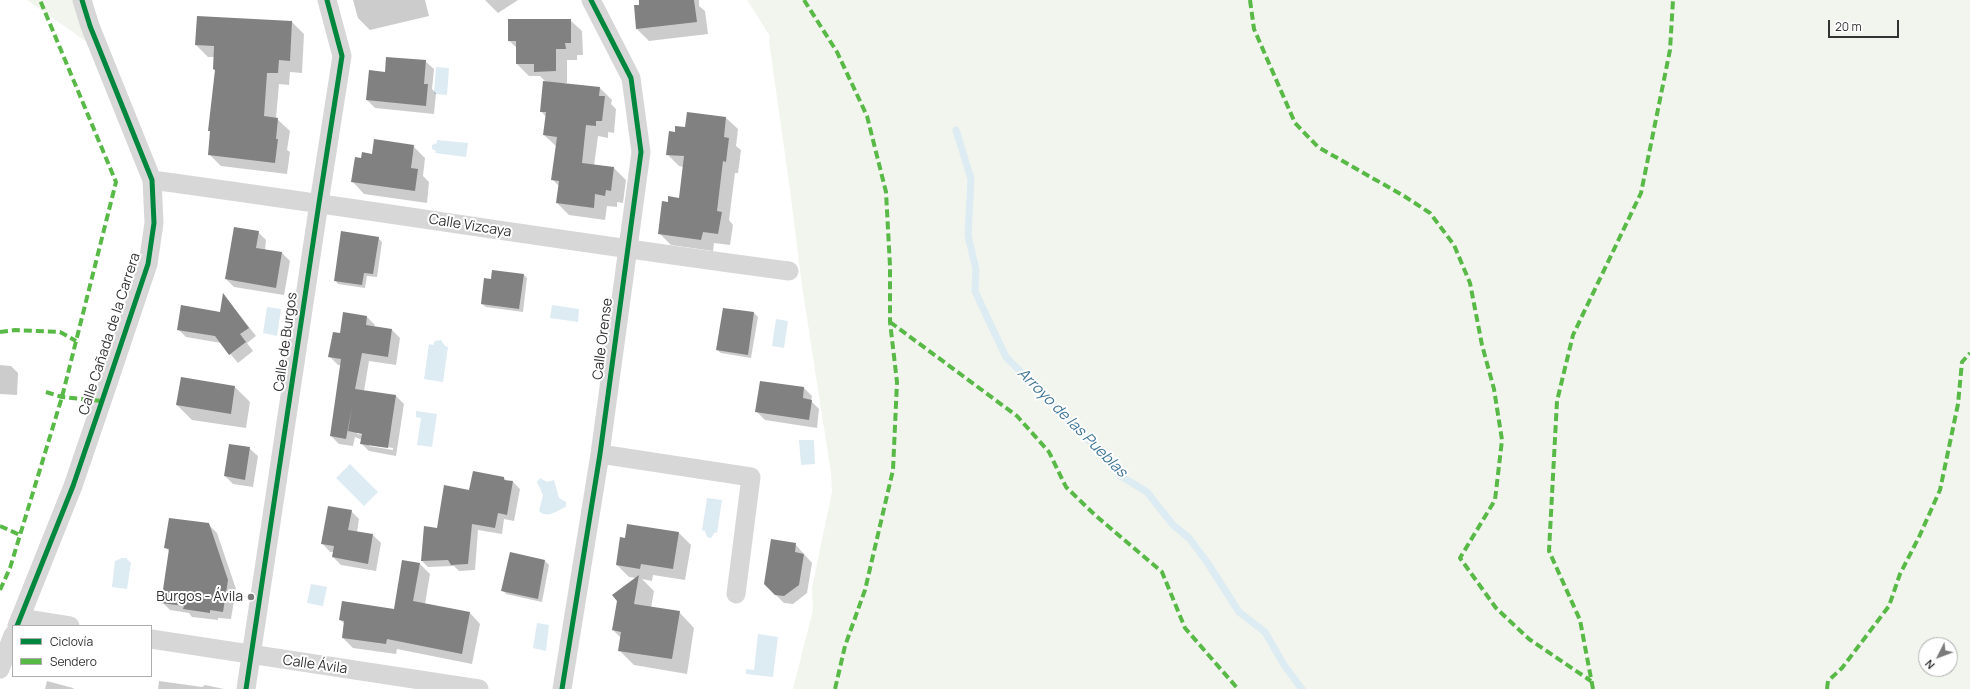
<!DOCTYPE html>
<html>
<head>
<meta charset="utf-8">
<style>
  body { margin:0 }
  #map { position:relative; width:1970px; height:689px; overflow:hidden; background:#fff; font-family:Manrope,sans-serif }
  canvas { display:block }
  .legend { position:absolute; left:12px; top:625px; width:140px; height:52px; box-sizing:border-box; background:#fff; border:1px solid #adadad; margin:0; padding:5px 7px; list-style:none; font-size:12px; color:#333 }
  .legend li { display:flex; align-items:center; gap:8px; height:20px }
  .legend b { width:20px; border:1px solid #adadad }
  .north { position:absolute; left:1918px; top:637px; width:40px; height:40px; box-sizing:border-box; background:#fff; border:1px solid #adadad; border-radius:50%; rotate:228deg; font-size:11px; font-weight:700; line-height:16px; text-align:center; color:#333 }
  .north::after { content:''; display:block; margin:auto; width:14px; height:18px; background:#7a7a7a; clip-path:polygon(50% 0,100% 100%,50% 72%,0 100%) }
  .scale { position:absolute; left:1828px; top:20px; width:71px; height:18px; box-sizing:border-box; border:2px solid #333; border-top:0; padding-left:5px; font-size:12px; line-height:14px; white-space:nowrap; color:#333; -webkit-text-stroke:3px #fff; paint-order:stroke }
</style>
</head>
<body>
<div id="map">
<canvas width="1970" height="689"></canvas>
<ul class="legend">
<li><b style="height:5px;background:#00873e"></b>Ciclovía</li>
<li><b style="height:5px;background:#58b947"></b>Sendero</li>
</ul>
<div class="north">N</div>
<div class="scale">20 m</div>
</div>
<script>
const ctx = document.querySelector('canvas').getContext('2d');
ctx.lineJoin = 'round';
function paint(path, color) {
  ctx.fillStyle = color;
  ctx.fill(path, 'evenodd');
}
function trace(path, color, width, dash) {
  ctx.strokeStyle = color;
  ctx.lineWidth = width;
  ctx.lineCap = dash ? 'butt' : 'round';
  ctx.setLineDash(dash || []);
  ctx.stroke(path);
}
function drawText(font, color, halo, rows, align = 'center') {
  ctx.font = font + ' Manrope,sans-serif';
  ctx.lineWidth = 4;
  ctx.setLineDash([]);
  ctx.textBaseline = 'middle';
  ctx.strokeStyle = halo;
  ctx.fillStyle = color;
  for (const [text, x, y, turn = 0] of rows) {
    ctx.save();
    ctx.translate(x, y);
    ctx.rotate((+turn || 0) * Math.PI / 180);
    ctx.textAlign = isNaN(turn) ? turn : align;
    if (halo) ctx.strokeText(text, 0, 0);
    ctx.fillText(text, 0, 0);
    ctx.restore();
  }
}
paint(new Path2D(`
  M27,0H75L94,47Z
  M747,0H1970V689H793L813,610L812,588L832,492L831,473L802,286L790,190L769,41L770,36ZM1926,645H1950V669H1926Z`), '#f1f5ed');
paint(new Path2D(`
  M436,67L449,68L447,95L434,94Z
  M437,140L468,143L466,157L435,153L436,151L432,149V145L437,143Z
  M552,305L579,309L578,322L550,318Z
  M267,307L281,309L277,336L263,333Z
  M776,319L788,321L784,348L772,346Z
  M441,340L445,346L448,347L443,382L424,379L429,344L433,345L435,341Z
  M416,411L437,414L432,447L417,445L421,418L416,417Z
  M799,440H814L815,464L801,465Z
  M350,464L378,492L364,506L336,478Z
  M540,478L547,482L554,480L559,498L566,502V507C557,511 547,519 539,511L543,495L537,482Z
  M707,498L722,500L717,533L715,532L711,538L707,537L705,531L702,530Z
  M122,558H126L131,563L127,589L112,587L115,561Z
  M311,584L327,587L323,606L307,603Z
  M537,623L549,625L546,651L533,648Z
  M758,634L778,637L773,677L746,674V669L754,670Z`), '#ddebf3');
paint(new Path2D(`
  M353,0H425L429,16L370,30L358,18Z
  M485,0H518L498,13Z
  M640,0H699V6L705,11L708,34L649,41L637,29L635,6H641Z
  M198,17L292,22L304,34L302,73L290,72L289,85L279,84L276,118L290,131L287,150L290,152L287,174L221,166L209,154L211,132L209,130L216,71L214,69V57H208L196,45Z
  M570,20L582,31L583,55H577V60H567V83L561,84L600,88L612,100L611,104L616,109L614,133L608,132V138L598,136L594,166L614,168L626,180L623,203L617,202V207L607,206L605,220L569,215L557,203L559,186L553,180L557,147L544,135L546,117L541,111L547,83L540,76H529L517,64V48L509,41Z
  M425,61L434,69L432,89L436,93L434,114L375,108L367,100L386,73Z
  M726,118L738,129L736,146L741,150L738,173H735L729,220L733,225L730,245L714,243L713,251L671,245L659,233L680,199L683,167L679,166L667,154L675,133Z
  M413,146L425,158L423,176L429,182L427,203L364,194L353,182L361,159Z
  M258,232L266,240L265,250L282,253L290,261L284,295L234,287L226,279Z
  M378,238L382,242L377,277L367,276L365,288L338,284L335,280Z
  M524,275L527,278L523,312L486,307L482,304L492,280Z
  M224,295L256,336L247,343L253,351L238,363L221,343L186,337L178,329L220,313Z
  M754,313L758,317L751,358L721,353L717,350Z
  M367,317L375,325L374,327L392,330L400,338L396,365L369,361L364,391L396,396L404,404L396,456L369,451L361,443L362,440L355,437L353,446L339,444L331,436L341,365H338L330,357L340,334ZM357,432L366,435L357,434ZM369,444L393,448V450L369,446Z
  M0,365L11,366L18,373L17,395L0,394Z
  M235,387L250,402L246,428L192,420L177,405Z
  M804,388L812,396L811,401L819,409L817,428L765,420L757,412Z
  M249,448L258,456L253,487L233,484L225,476Z
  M504,478L507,481L513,482L520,489L514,521L504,519L502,534L478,530L475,570L459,571L454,566L428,567L422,561L437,530L470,491Z
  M351,511L359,519L357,532L373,535L381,543L376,571L341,565L333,557L334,552H330L322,543Z
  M208,524L217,533L236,589L231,619L218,618V620L192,617L189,613L170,610L162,602L170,552L165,547Z
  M628,525L679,533L691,545L685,580L653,575L652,581L642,579L654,591L651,608L679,612L694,628L687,674L634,665L619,650L621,638L613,630L636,578L629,577L617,565L626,539Z
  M795,544L812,563L807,593L793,604L784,603L775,594Z
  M545,561L549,565L542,602L506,594L503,590Z
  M420,564L430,574L425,604L470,613L480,624L472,664L397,649L396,654L353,648L343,638L345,624L340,620L395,610Z
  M47,681L73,688L74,689H45Z
  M159,681L202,687L205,685L224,689H158Z`), '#0003');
trace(new Path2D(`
  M956,130L971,179L968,236L976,269L975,291L988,319L1006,357L1108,460L1119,475L1147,492L1173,525L1189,538L1207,562L1239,612L1265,632L1284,665L1302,689`), '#ddebf3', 7);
paint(new Path2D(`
  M639,0H694L697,22L636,29L634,5H639Z
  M197,16L292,21L290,61L279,60L278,73H267L264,116L278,118L276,139H278L275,163L208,155L210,131H208L215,70L213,69L214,46L195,45Z
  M508,19H571V43H565L566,49H556V71L534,72V64H516V41H508Z
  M386,57L426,60L424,84H428L426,106L366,100L369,70L385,72Z
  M543,81L600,87L599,96H605L602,121H596V126L586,125L582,163L614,167L611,191L606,190L605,196L595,194L594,208L556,203L559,181L551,180L557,137L543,135L546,112H540Z
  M687,112L726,117L724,137L729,138L726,162L723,161L717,211L722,212L718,234L703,232L701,240L658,234L662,201L668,202V196L679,198L684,156L666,155L669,131L675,132V126L685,127Z
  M374,139L414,145L411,168L418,169L415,191L351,182L355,157L361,158L362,152L372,154Z
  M234,227L259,231L256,248L282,252L276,288L225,279Z
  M341,231L379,237L373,274L364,273L362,285L334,281Z
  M492,270L524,274L519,309L481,304L484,278L491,279Z
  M223,293L249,328L240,334L246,342L229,355L215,336L177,330L181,305L220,312Z
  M723,308L754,312L748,355L716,350Z
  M343,312L367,316L366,325L392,329L388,357L362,353L355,389L396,395L388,448L360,444L362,434L348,431L352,407L346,439L330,436L341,359L328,357L333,332L340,333Z
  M181,377L235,386L231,414L176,405Z
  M760,381L804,387L803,398L812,400L809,420L755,412Z
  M229,444L250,447L245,480L224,476Z
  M473,471L504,477V480L513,481L507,515L498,513L495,528L472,524L468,564L451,565L448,560L421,561L424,526L437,528L444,485L469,490Z
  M328,506L352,510L348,530L373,534L368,564L332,557L334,546L321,544Z
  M169,518L209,523L228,580L223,612L210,610V613L183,609L184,606L161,603L169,549L164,548Z
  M627,524L679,532L673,569L641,564L640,569L616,565L620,537L625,538Z
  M771,539L796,543L795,552L804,554L799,585L784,596L775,595L764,584Z
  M510,552L545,560L538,599L501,591Z
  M402,560L420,563L413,601L470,612L462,654L387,639L386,644L342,638L344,621L339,620L342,601L394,609Z
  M639,575L634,604L680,611L672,659L618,651L621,632L612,630L617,601L612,595Z`), '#818181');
trace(new Path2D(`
  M152,180C365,209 576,243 789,271
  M600,454L751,477L736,594
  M20,618L70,626
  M17,626L73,486L102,401L148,264L154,223L152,180L90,26L82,0
  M151,639L479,689
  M0,669L13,635
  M246,689L319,203L342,56L327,0
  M562,689L600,454L641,152L631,78L591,0`), '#d7d7d7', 19);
trace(new Path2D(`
  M804,0L837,52L867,116L886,192L890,266V322L897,382L893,470L865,590L845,646L835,689
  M1250,0L1254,29L1295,123L1318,147L1404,196L1430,213L1454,245L1470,283L1482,345L1494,389L1502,440L1495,500L1460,558L1496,608L1529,639L1591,681
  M890,322L1017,416L1049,452L1066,487L1095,515L1162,572L1185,628L1238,689
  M0,332L15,330L60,332L76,341
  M46,392L62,397L102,401
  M0,526L20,535
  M0,590L10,568L62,397L116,182L40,0
  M1593,689L1580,620L1549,551L1557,401L1573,335L1641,193L1670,50L1673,0
  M1827,689L1828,681L1842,668L1889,606L1900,574L1919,537L1940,490L1958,404L1962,362L1970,353`), '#58b947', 4, [8, 4]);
trace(new Path2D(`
  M17,626L73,486L102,401L148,264L154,223L152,180L90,26L82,0
  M246,689L319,203L342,56L327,0
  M562,689L600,454L641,152L631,78L591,0`), '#00873e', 5);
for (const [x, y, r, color] of [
  [251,597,4,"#7a7a7a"]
]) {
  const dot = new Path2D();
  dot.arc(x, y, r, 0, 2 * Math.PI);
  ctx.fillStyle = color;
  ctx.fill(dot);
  trace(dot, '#fff', 1.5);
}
drawText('14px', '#333', '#fff', [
  ["Calle Vizcaya",470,226,9],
  ["Calle Cañada de la Carrera",110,334,-72],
  ["Calle Orense",603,339,-83],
  ["Calle de Burgos",286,342,-82],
  ["Calle Ávila",315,665,8]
]);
drawText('14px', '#333', '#fff', [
  ["Burgos - Ávila",243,597]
], 'right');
drawText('italic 15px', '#3f7597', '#fff', [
  ["Arroyo de las Pueblas",1072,423,45]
]);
</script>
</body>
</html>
